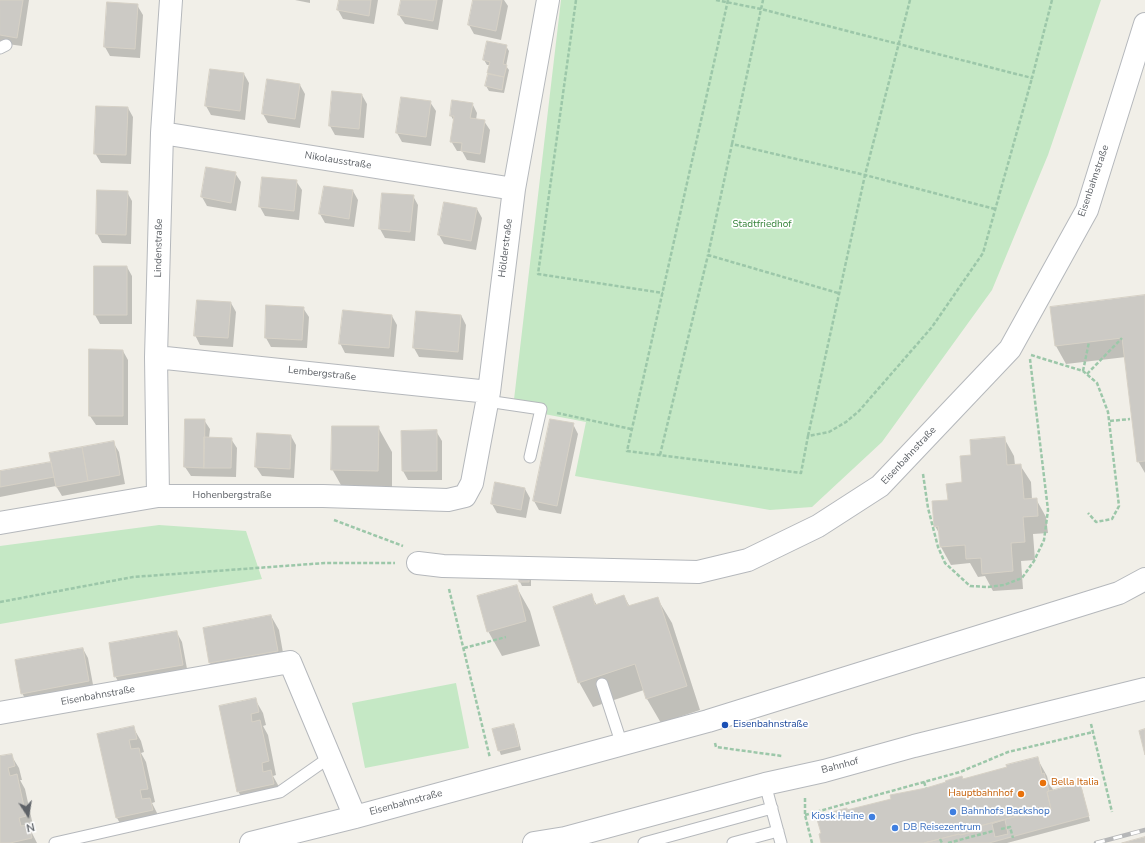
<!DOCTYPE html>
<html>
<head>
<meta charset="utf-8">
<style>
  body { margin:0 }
  #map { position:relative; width:1145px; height:843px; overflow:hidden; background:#f1efe8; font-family:"Nunito Sans",sans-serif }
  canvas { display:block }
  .north { position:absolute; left:8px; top:795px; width:40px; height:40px; -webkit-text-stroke:3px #fff; paint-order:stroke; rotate:168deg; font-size:11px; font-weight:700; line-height:16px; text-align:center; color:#5f6368 }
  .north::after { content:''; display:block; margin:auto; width:14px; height:18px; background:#5f6368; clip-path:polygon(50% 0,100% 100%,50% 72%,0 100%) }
</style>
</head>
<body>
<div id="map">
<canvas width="1145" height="843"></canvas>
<div class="north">N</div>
</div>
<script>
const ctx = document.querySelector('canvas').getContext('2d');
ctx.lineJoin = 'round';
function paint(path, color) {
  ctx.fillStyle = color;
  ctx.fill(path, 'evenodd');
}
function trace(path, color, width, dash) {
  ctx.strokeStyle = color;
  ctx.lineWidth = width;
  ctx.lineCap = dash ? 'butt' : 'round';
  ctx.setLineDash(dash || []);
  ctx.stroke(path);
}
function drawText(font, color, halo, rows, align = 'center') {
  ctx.font = font + ' "Nunito Sans",sans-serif';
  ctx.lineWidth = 3.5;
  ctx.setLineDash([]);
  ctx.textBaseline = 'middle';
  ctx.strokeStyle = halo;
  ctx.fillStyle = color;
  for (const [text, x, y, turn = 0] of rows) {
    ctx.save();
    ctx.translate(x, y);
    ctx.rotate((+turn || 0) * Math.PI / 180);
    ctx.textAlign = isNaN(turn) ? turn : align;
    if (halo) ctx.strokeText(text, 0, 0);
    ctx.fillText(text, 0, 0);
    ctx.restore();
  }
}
paint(new Path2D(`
  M561,0H1101L1048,155L992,290L882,442L812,507L770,510L575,476L586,422L513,408Z
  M159,525L246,531L262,579L0,624V546Z
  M456,683L469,748L365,768L352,703Z`), '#c5e8c5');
paint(new Path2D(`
  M0,0H29L22,46L0,43Z
  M295,0H310V3Z
  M340,0H378L374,24L343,19L338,10Z
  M402,0H443L438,30L405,24L399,15Z
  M474,0H504L508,6L501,40L474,34L469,25Z
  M137,5L143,15L140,58L110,56L105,47Z
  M506,46L509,51L506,66L509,70L504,93L489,91L486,86L490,65H487L484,60Z
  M211,70L244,74L249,83L245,120L211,115L206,106Z
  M300,85L305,94L300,128L268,123L263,114Z
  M333,92L362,95L367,104L364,138L335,135L330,126Z
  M402,98L430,102L436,111L431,146L402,142L397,133Z
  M472,103L477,113L476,120L484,121L490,130L485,163L467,160L462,151H457L451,141L454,121L451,116Z
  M128,108L133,117L131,164L101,163L95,153Z
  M235,173L241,182L236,211L207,206L202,197Z
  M263,178L296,181L302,190L299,220L265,216L260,207Z
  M98,191L127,192L132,201L131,244L102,243L97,234Z
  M353,191L358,200L354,227L325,223L320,214Z
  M413,196L418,205L415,241L385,238L380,229Z
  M477,209L482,218L476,250L444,244L439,235Z
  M127,267L132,276V324H100L95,315Z
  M1145,296V473L1138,461L1126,357L1066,364L1056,346L1051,308Z
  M231,303L236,312L233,347L200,345L195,335Z
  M303,308L309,317L307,348L271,347L266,338Z
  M461,315L466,325L463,360L419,357L414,348Z
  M392,316L397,325L394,357L345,353L340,343Z
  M123,351L128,360V425H96L90,416Z
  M186,420H204L210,429L209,438L231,439L237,448L236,477L191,476L185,467Z
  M573,424L578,434L561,514L539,510L534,501Z
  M378,427L392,452V495L346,494L332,469Z
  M436,431L442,441V480H408L403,471Z
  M291,436L296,445L294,478L262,476L256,467Z
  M1004,438L1014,456L1015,465H1020L1031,482L1032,499H1036L1046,517L1048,533L1033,534L1035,560L1021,561L1023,589L993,591L985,576L978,577L970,563L951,565L941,547L940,535L935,526L949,501L963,483L972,456Z
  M113,442L119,452L125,484L62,496L56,486L0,497V472L52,463Z
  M495,483L525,489L530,498L526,518L497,513L492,504Z
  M531,578V586H522L520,582Z
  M516,586L530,611L540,646L502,656L488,631Z
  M591,596L597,605L624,596L630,607L657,598L672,623L700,710L661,723L647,699L644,690L593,707L579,682Z
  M271,616L279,630L285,664L218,677L210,663L204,629Z
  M177,633L182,642L188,674L121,686L115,676Z
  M83,649L88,658L94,690L27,702L22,693Z
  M255,699L263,713L266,725L263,726L268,735L276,775L273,776L278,785L281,797L246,805L238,791L220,707Z
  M513,725L516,729L521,750L501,755L499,750Z
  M133,727L141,741L144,752L141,753L146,762L155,802L152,803L157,813L160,824L125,832L117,818L98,735Z
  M11,755L19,768L22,780H20L25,789L34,830L31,831L37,843H0V757Z
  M1037,758L1047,776L1049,784L1054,791L1079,784L1082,789L1090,821L1007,843H822L847,811L1008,768Z`), '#0003');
const building = new Path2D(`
  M0,0H23L17,38L0,35Z
  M339,0H371L369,16L337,10Z
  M401,0H437L433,21L398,15Z
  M473,0H502L496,31L468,25Z
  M107,2L138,4L135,49L104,47Z
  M487,41L507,45L503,64L507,65L504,77L487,73L490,62L483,60Z
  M210,69L244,73L240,111L205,106Z
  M488,74L504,77L502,90L485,86Z
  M267,79L300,84L295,119L262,114Z
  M332,91L362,94L359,129L329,126Z
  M401,97L431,101L426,137L396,133Z
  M452,100L473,103L470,118L485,120L480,154L461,151L462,143L450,142L454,116H450Z
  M96,106L128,107L126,155L94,154Z
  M206,167L236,172L231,203L201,197Z
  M262,177L297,180L294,211L259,207Z
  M324,186L353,190L349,219L319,214Z
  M97,190L128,191L126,235L96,234Z
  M382,193L414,195L410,232L379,229Z
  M444,202L477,208L471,241L438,235Z
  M94,266H127V315H94Z
  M1145,295V461L1137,462L1122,338L1055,346L1050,307Z
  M197,300L231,302L228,338L194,336Z
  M266,305L304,307L302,340L265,338Z
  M343,310L392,315L389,348L339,344Z
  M416,311L461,315L458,352L413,348Z
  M89,349L123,350V416H89Z
  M185,419H205L204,468L184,467Z
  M550,419L574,423L557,506L533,501Z
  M332,426H379L378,471L331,470Z
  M437,430V471H402L401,431Z
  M257,433L291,435L290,469L255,467Z
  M204,437L232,438L231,468H204Z
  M1005,437L1007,465L1021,464L1024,499L1037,498L1038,516L1023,517L1025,542L1011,543L1013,571L982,574L981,558L966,559L965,545L940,547L938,526L934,527L932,501L948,500L946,484L962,482L960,456L971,455L970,440Z
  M114,441L120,475L88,481L82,447Z
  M82,447L88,481L56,487L49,453Z
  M51,462L54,477L0,487V471Z
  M495,482L525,488L521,510L491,504Z
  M529,572V582H519L518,573Z
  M517,585L526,621L487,632L477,596Z
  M592,594L595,605L624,595L628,606L658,597L687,686L646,699L635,664L578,683L553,607Z
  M271,615L278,651L209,663L203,628Z
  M177,631L183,665L114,677L109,643Z
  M83,648L89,681L21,694L15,660Z
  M256,698L259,712L251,714L252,722L260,720L269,761L262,763L263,772L271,770L274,784L237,792L219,706Z
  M514,724L519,746L498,751L492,729Z
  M134,726L137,739L129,740L131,749L139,748L148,789L140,790L142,799L150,798L153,810L116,818L97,734Z
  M1145,729V755L1139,731Z
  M12,754L15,766L8,768L10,776L17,774L26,816L19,818L21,826L29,825L32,838L10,843H0V756Z
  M1038,757L1042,774L1044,773L1049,791L1047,792L1051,809L1021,817V815L976,827L977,831L960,835L959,834L924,843H821L819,834L821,833L816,816L847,808V810L891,799L890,795L926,788L946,782L945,781L962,776L963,779L1007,767L1006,765Z
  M1080,783L1089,816L989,843H924L959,834L960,835L977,831L976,827L1021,815V817L1051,809L1047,792Z
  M1005,820L1008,834L995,837L992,824Z
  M1145,837V843H1122Z`);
paint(building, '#cccac5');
trace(building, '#d6d1c6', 1);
const lane = new Path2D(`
  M0,48L6,45
  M487,401L541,409L530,457
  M602,684L622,745
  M765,784L781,843
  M55,843L280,792L330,757
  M644,843L772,808
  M733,843L778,831`);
const street = new Path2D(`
  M162,133L514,189
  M156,357L489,392
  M158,496L156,357L162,133L171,0
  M0,523L158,496H323L448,500L465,496L472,483L489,392L514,189L548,0
  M418,563L443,566L698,572L748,560L818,526L880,486L1010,349L1087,210L1145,24
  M0,713L290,662L355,817
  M251,843L355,817L708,721L1119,593L1145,579
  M534,843L565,838L765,784L824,771L914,746L1145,689`);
trace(lane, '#b5b8bc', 13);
trace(street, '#b5b8bc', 24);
trace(new Path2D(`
  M576,0L538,274L663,293
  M716,0L761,9L1032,78L1052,0
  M728,0L627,451L801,473L808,436L829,432L846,422L859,411L932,327L983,253L1032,78
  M732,144L763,0
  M838,293L708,255L732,144L865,175L995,209
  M1031,355L1083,371L1097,383L1108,412L1119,506L1112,519L1096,522L1088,513
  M1083,371L1089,342
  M1087,374L1122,338
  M557,413L631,429
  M1110,421L1130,419
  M808,436L865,175L910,0
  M660,455L708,255
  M923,474L928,508L938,547L945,563L970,586L988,587L1004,585L1022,578L1034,561L1044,540L1048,510L1030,359
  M334,520L403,546
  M449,589L490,758
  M0,602L133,577L325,563H395
  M464,648L506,637
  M1091,724L1112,812
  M715,743L716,747L782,756
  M924,782L926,788
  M805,798V815L812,843
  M805,815L960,772L1008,752L1093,732
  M1001,829L1010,827L1013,838
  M940,839L942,843
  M948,843L993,831`), '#9cc7a9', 2.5, [4, 2]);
trace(lane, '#fff', 11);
trace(street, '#fff', 22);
const rail = new Path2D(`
  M1096,843L1145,830`);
trace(rail, '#b6b7b8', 4.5);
trace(rail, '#fff', 3, [9]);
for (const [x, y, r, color] of [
  [725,725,4,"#1a4fb4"],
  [1043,783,4,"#e8710a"],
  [1021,794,4,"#e8710a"],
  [953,812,4,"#3f7fe0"],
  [872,817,4,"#3f7fe0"],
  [895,828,4,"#3f7fe0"]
]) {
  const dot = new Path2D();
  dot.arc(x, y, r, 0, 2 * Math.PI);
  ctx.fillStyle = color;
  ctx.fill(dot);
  trace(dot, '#fff', 1.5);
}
drawText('10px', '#5f6368', '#fff', [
  ["Nikolausstraße",338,161,9],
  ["Eisenbahnstraße",1094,181,-71],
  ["Lindenstraße",159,248,-89],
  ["Hölderstraße",506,248,-83],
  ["Lembergstraße",322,374,6],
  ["Eisenbahnstraße",909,456,-47],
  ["Hohenbergstraße",232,496],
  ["Eisenbahnstraße",98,696,-10],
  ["Bahnhof",840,766,-15],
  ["Eisenbahnstraße",406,803,-15]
]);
drawText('10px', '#348238', '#fff', [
  ["Stadtfriedhof",762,225]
]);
drawText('10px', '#164399', '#fff', [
  ["Eisenbahnstraße",733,725]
], 'left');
drawText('10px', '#c56008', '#fff', [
  ["Bella Italia",1051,783],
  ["Hauptbahnhof",1013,794,"right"]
], 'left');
drawText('10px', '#366cbe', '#fff', [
  ["Bahnhofs Backshop",961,812],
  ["Kiosk Heine",864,817,"right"],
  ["DB Reisezentrum",903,828]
], 'left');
</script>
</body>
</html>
